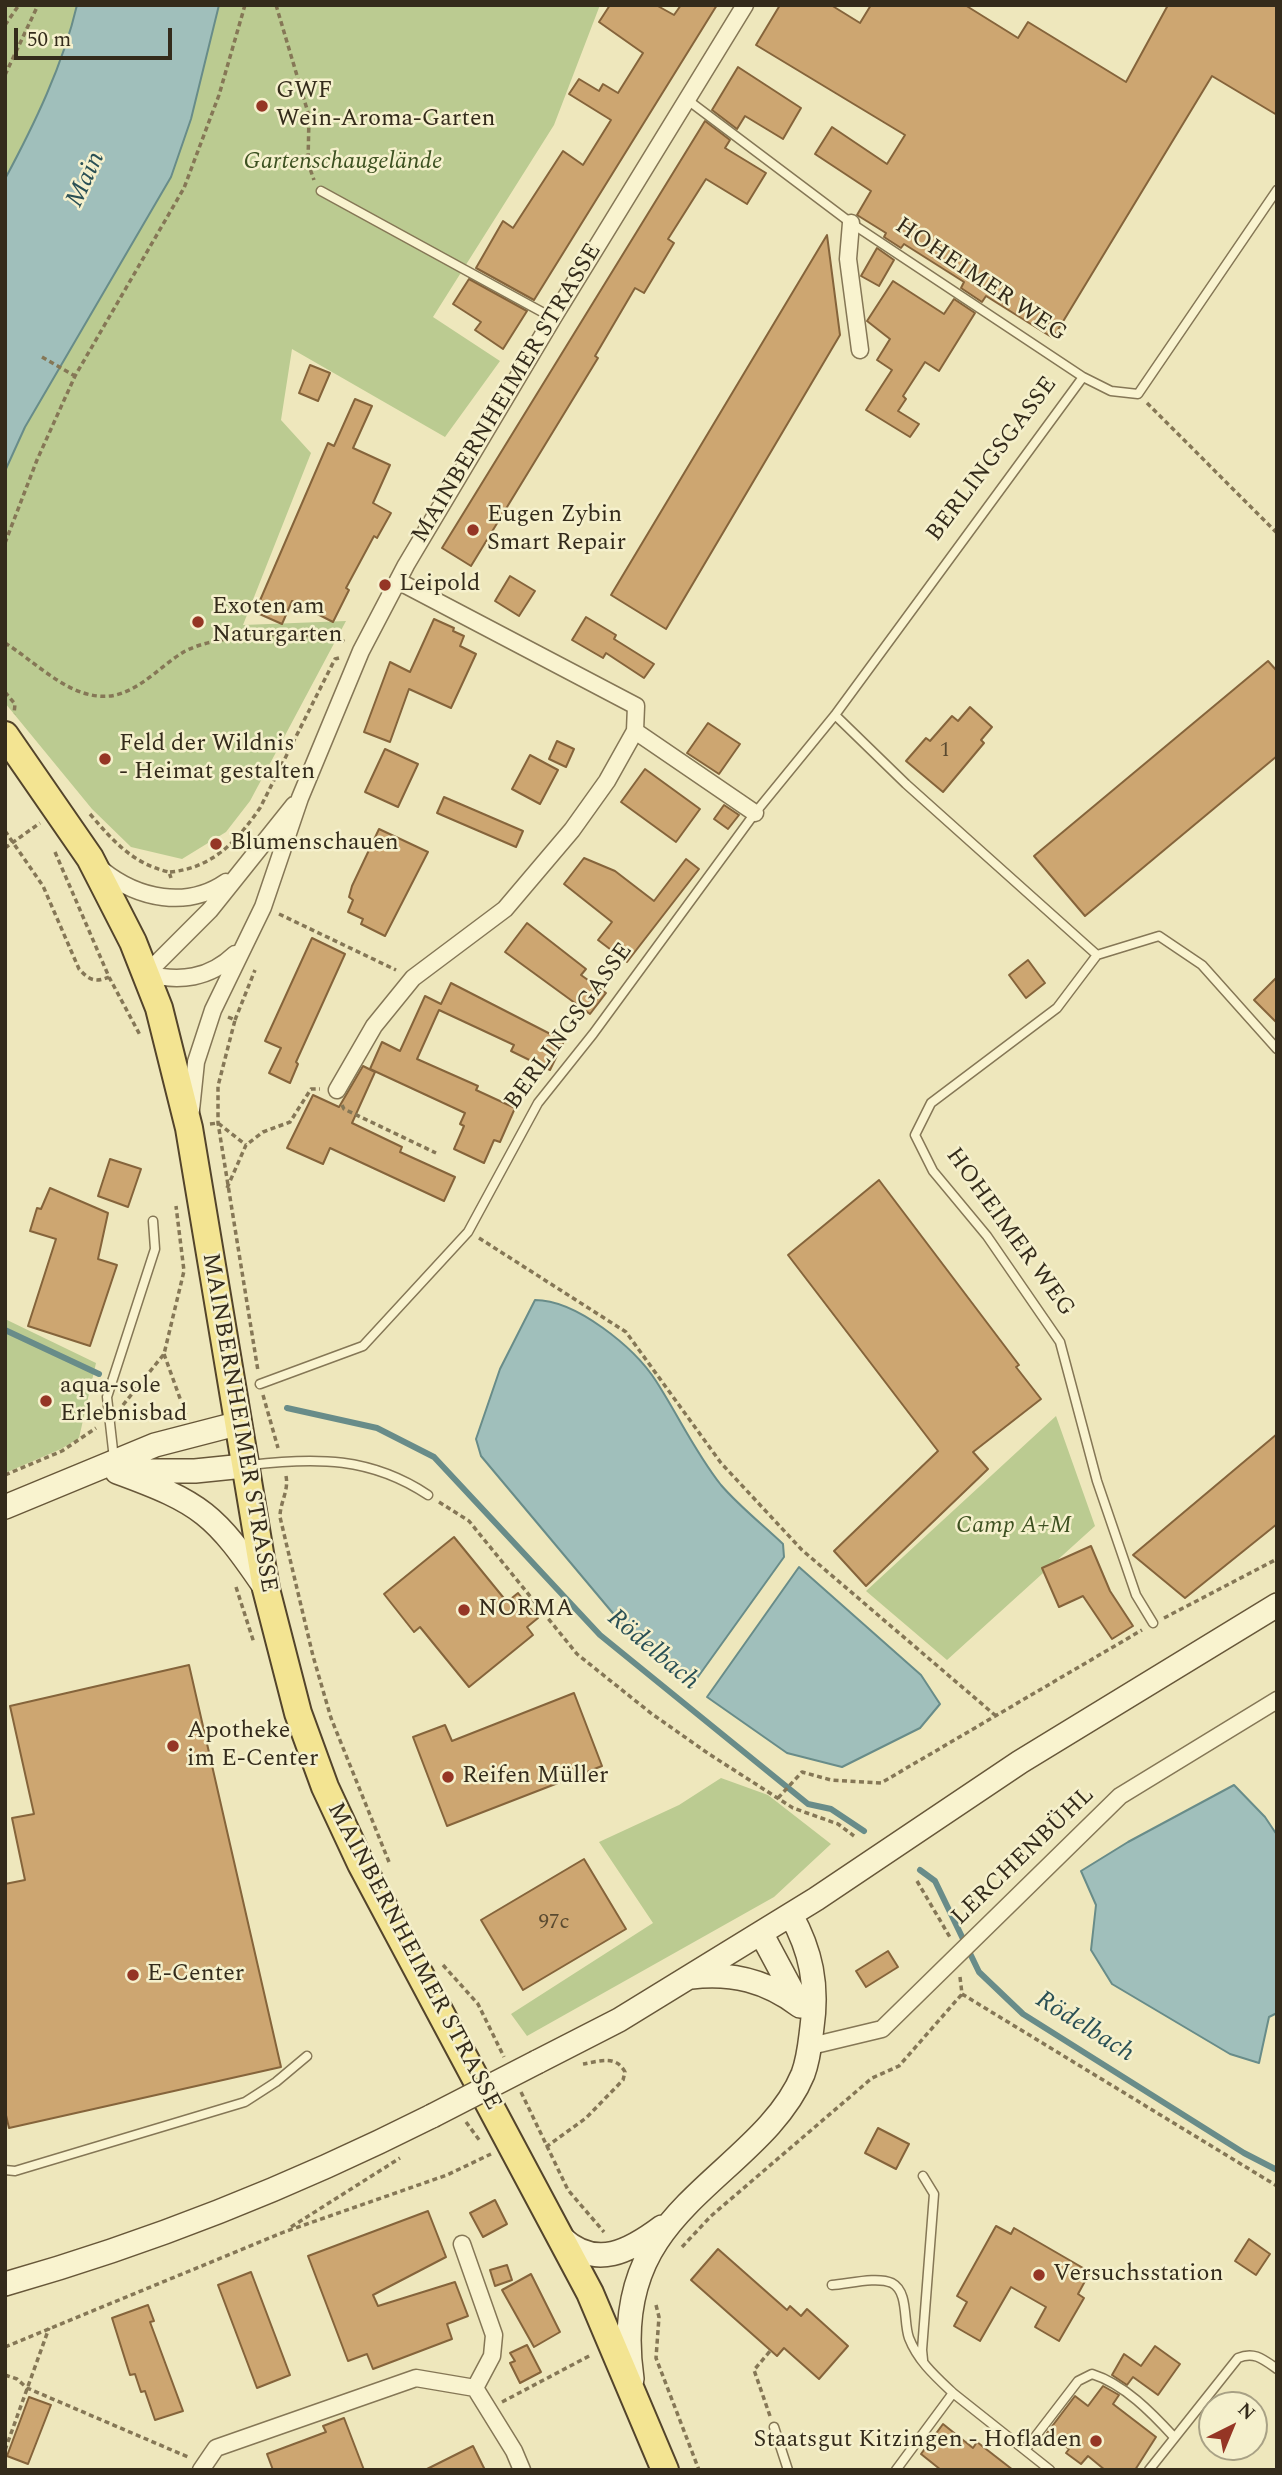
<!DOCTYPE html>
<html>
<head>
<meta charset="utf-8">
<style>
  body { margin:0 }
  #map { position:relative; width:1282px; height:2475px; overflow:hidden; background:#eee7bc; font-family:Spectral,serif }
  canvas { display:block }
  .frame { position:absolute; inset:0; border:7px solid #342b1b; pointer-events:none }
  .north { position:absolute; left:1198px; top:2391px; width:70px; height:70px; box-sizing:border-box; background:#f5f0cc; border:2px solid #a8a185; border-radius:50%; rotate:43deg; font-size:19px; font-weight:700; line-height:28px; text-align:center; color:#342b1b }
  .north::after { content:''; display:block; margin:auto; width:24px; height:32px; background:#953625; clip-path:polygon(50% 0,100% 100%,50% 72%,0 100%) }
  .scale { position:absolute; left:14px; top:28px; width:158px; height:32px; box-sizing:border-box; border:4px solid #342b1b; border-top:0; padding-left:9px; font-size:21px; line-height:24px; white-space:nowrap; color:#342b1b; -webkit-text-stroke:5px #f5f0cc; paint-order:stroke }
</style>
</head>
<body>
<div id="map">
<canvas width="1282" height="2475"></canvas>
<div class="frame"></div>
<div class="north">N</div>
<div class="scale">50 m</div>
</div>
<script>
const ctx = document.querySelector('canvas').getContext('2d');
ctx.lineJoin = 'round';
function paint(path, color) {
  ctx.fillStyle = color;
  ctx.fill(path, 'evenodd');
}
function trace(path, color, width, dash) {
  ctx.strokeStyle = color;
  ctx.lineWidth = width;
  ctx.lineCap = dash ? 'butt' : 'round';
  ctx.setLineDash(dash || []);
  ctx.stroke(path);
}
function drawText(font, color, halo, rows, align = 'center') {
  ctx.font = font + ' Spectral,serif';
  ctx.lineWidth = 5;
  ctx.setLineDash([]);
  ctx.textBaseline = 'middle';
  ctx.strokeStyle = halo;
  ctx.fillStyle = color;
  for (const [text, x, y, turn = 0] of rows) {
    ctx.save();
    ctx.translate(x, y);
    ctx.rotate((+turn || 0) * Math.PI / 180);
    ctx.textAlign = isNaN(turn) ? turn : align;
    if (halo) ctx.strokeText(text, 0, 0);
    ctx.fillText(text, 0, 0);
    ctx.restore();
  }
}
paint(new Path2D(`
  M5,5H77C63,65 34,125 5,179Z
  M219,5H600L554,125L433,317L500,361L445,437L292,349L281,420L311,453L243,625L346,621L250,801L226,832L182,859L131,847L92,809L5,703V471L25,427L191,119Z
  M5,1319L96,1363L79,1438L61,1449L5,1473Z
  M1056,1416L1095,1526L947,1660L866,1591Z
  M721,1778L768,1795L831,1844L774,1897L527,2036L511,2014L653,1923L599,1842L679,1805Z`), '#bbcb91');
const water = new Path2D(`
  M77,5H219L191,119L171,177L25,427L5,471V179C34,125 63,65 77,5Z
  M535,1300C576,1300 634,1347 656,1381C678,1415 695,1452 721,1485C739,1506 763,1525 783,1544L784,1557L695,1681L627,1630L481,1456L476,1439L500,1369Z
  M799,1567L921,1675L940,1704L920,1728L842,1767L787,1753L707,1697Z
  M1234,1785L1265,1817L1277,1835V2013L1269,2017L1259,2063L1230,2054L1112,1984L1091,1950L1096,1905L1081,1871L1128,1842Z`);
paint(water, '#a0bfbb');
trace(water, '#688c89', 2);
trace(new Path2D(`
  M5,1330L99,1374
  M287,1408L377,1428L434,1457L600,1635L808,1804L831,1809L864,1831
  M920,1870L935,1881L979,1972L1023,2014L1244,2153L1277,2170`), '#688c89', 6);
const building = new Path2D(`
  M610,5H656L674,15L681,5H717L534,300L476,268L503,221L513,228L563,151L583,165L611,120L569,94L579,79L599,91L603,84L618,93L643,53L599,22Z
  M780,5H831L860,23L871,5H965L1018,38L1028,22L1126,82L1168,5H1277V115L1212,76L1053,338L986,296L982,302L961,288L964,282L904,244L901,248L884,237L886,233L857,215L871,191L815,154L832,127L887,164L905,135L756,45Z
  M738,67L801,108L783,139L745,116L737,129L712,110Z
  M705,121L730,140L725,148L766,173L747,204L706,179L668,239L674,243L644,293L635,288L595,356L598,358L471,566L442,548Z
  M827,235L840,335L666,629L611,595Z
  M877,248L894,260L879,286L861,276Z
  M469,279L527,311L503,349L475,330L481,322L453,304Z
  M893,281L944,314L954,299L975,313L939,371L925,362L903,396L906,399L898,411L919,424L910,437L866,410L892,370L877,360L890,339L867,321Z
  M310,365L330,373L318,401L299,393Z
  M355,399L372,406L353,448L390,465L373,503L391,513L377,538L374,536L346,588L349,590L333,622L292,601L282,624L255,612L328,443L334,446Z
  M510,576L535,591L519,616L495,601Z
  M586,617L616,635L614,639L654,664L644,678L606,653L603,658L572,640Z
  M434,619L454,628L453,631L464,636L460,646L476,654L451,708L409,689L390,742L364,732L390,662L410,672Z
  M1268,661L1277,671V756L1085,916L1034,856Z
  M970,707L992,727L981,740L984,743L943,792L906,761L926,738L930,741L952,716L958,721Z
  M708,723L740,744L719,774L687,753Z
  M557,741L574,749L566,767L549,759Z
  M385,749L418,764L398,807L365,792Z
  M530,755L558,770L540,804L512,789Z
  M645,769L700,809L676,842L621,802Z
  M444,797L523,831L516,847L437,813Z
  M724,805L739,815L728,829L714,819Z
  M379,829L428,852L385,936L361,924L363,919L348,912L353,900L349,897L352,886Z
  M584,858L615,871L654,901L686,859L699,869L627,962L598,940L612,922L564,884Z
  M527,923L586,969L581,975L606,993L590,1014L505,952Z
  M312,938L345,954L296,1062L298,1064L290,1083L269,1073L281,1048L265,1041Z
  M1028,960L1045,983L1026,998L1009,975Z
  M1277,977V1023L1254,1000Z
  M451,983L564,1041L550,1070L511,1051L514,1045L439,1010L417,1059L478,1086L476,1090L515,1108L500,1142L494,1140L484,1163L454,1149L464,1126L460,1124L465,1113L370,1069L382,1042L400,1051L425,996L441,1004Z
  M363,1066L375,1072L352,1123L402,1147L400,1152L455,1177L444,1201L330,1148L323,1164L287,1148L313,1095L339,1107Z
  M110,1159L141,1169L128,1207L98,1196Z
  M879,1180L1019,1365L1016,1367L1041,1399L973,1452L988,1469L866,1586L834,1551L938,1451L788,1255Z
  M50,1188L108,1213L98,1259L117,1265L90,1346L28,1326L56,1239L30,1231L37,1208L41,1209Z
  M1277,1434V1524L1185,1598L1133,1555Z
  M454,1537L507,1602L518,1593L538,1618L527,1627L533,1635L469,1687L420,1627L414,1632L384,1594Z
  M1091,1546L1110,1591L1133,1626L1112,1639L1083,1596L1059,1607L1042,1568Z
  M189,1665L281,2067L9,2128L5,2111V1884L25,1880L12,1818L34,1814L10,1706Z
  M574,1693L602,1766L447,1826L413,1737L445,1725L452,1741Z
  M584,1859L626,1929L523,1990L481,1920Z
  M888,1951L898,1967L866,1987L856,1971Z
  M878,2128L909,2144L896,2169L865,2153Z
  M495,2200L507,2224L483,2237L470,2213Z
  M428,2211L446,2257L373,2295L378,2306L455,2282L468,2316L447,2324L452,2339L373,2369L367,2354L348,2361L308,2256Z
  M996,2226L1011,2234L1014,2228L1090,2272L1078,2294L1084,2298L1059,2341L1035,2327L1046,2307L1011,2287L980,2341L954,2326L967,2302L957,2296Z
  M1249,2239L1270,2254L1256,2275L1235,2261Z
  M718,2249L787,2310L790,2306L801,2316L807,2309L848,2346L819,2379L784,2348L777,2356L691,2280Z
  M507,2265L512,2280L495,2286L490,2270Z
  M251,2272L290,2375L257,2388L218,2285Z
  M531,2274L560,2332L534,2347L502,2290Z
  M148,2305L154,2321L150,2322L183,2411L155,2420L145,2391L141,2392L135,2374L130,2375L112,2318Z
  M527,2345L541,2372L520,2383L510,2363L515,2361L510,2353Z
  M1155,2346L1180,2364L1158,2395L1133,2377L1127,2385L1112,2375L1124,2354L1141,2366Z
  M1103,2386L1119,2395L1113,2404L1156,2437L1135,2470H1105L1088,2456L1081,2464L1066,2453L1069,2449L1047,2433L1075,2396L1088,2406Z
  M29,2397L51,2405L28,2464L7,2456Z
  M344,2418L364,2470H273L267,2454L326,2432L323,2426Z
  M943,2424L973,2448L977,2442L1013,2470H941L921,2454Z
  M473,2446L485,2470H425Z`);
paint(building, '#cda671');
trace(building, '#85643b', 2);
const lane = new Path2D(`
  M685,98L851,223L1083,377
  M321,191L553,318
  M835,715L906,784L1097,955L1057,1008L931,1103L915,1135L933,1171L987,1236L1060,1342L1097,1481L1136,1595L1153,1623
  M1097,955L1159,936L1202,965L1277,1049
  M260,1384L363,1346L468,1232L538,1103L593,1034L755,813L835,715L1083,377L1111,391L1138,394L1277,190
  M114,1459L107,1397L155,1249L153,1221
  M250,1465C316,1457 371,1457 428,1495
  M5,2170L15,2171L245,2102L276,2082L307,2056
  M923,2176L934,2194L922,2350L923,2360
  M832,2285C848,2284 877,2276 892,2283C909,2292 903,2322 909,2338C918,2361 935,2376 953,2393L896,2470
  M953,2393L1050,2470
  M774,2427L788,2470
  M1025,2450L1078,2381L1092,2374C1124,2384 1152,2413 1174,2437
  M1149,2470L1238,2358C1254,2351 1263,2359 1277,2369`);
const street = new Path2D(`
  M851,223L848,259L860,350
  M635,731L755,813
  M102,870C138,899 187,909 226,882
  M146,974L210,910L294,805
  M146,974C180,982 209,979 235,954
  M337,1090L374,1026L413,978L505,909L572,830L607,781L635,731L636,706L398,581
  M191,1110L196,1062L213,1010L263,907L300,798L361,651L406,565L553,318L745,5
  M811,2046L882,2029L1120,1796L1277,1700
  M462,2244L494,2335L492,2356L475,2388
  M475,2388L514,2451L522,2470
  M201,2470L216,2448L416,2378L475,2388`);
const secondary = new Path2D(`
  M132,1471H195L244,1466
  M117,1472C202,1503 215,1514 266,1589
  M5,1507L155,1445L236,1424
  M761,1933L799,2004
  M691,1977C732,1972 767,1981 800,2006
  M537,2062L619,2020L816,1899L1020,1762L1277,1605
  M562,2238C596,2270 630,2251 662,2227
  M5,2284C153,2242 295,2185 432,2116
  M632,2379C625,2331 629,2283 657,2241C696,2181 776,2140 803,2074C809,2058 810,2043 812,2027C818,1985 811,1951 791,1915`);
const primary = new Path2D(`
  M5,735L90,858L133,942L159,1008L189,1128L266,1589L298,1713L325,1787L361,1864L590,2293L665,2470`);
trace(lane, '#857756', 11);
trace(street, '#857756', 19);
trace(secondary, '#675739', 26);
trace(primary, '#53442b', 30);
trace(new Path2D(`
  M276,5L309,116L308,163L314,180
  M5,25L19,5
  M5,75L38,5
  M42,357L75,376
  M1147,403L1277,533
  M5,543L37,460L75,376L184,188L219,95L245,5
  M5,643C33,660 64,693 98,696C132,700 156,669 182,653C213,633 311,629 346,642
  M5,692L15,704L14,714
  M90,814C113,841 133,864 169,872L171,878
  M5,831L43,886L79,969C89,980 95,983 109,977
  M5,848L40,823
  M55,852L109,977L140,1035
  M170,872C213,868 237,841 260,808L335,659L339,658
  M279,914L396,970
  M228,1017L235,1020L218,1086V1123L258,1371
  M235,1020L255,970
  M342,1105L344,1109L436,1153
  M210,1124L218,1123L246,1145
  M227,1188L246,1145L263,1132L290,1122L311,1089H320
  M479,1238L626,1332L721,1463L802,1550L996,1716
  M164,1354L186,1415
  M263,1395L278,1448
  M123,1405L164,1354L184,1271L176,1206
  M5,1475L62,1451L96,1428
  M286,1476C289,1491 280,1502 280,1517L313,1656L331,1718L389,1862
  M439,1502L469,1521L577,1654L652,1714L709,1754L793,1808L838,1824L854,1836
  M236,1587L254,1643
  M1164,1618L1277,1559
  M778,1798L802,1772L831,1780L881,1783L1142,1630
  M917,1881L951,1939
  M443,1965L478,2004L504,2057
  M960,1977L962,1994L1277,2186
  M521,2092L568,2190L604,2232
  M466,2122L480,2141
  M546,2147L586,2118L623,2080L625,2072C616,2055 600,2061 583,2064
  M291,2227L400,2158
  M682,2247L711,2216L872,2078L899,2066L962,1994
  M656,2305L659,2317L656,2358L699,2470
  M5,2347L284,2232L447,2175L491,2154
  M5,2375L17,2379L27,2388L188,2457
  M502,2402L591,2355
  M770,2416L754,2370L771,2350
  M5,2450L49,2328`), '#857756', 3.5, [5, 3.5]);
trace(lane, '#f9f3cf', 8);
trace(street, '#f9f3cf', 16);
trace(secondary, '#f9f3cf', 23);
trace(primary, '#f3e492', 26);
const secondaryBridge = new Path2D(`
  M432,2116L537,2062`);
trace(secondaryBridge, '#675739', 26, []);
trace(secondaryBridge, '#f9f3cf', 23);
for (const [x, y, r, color] of [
  [262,106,7,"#953625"],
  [473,530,7,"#953625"],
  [385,585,7,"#953625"],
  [198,622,7,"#953625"],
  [105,759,7,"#953625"],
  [216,844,7,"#953625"],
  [46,1401,7,"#953625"],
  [464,1610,7,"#953625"],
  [173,1746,7,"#953625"],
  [448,1777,7,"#953625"],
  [133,1975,7,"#953625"],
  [1039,2275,7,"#953625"],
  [1096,2441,7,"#953625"]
]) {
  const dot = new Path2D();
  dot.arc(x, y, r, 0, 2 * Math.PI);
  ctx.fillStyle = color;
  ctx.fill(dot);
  trace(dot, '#f5f0cc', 2.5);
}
drawText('21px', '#5a4a30', null, [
  ["1",945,752],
  ["97c",554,1924]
]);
drawText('24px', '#342b1b', '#f5f0cc', [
  ["GWF",276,92],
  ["Wein-Aroma-Garten",276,120],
  ["Eugen Zybin",487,516],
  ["Smart Repair",487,544],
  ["Leipold",399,585],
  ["Exoten am",212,608],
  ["Naturgarten",212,636],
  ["Feld der Wildnis",119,745],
  ["- Heimat gestalten",119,773],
  ["Blumenschauen",230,844],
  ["aqua-sole",60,1387],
  ["Erlebnisbad",60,1415],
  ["NORMA",478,1610],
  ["Apotheke",187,1732],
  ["im E-Center",187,1760],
  ["Reifen Müller",462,1777],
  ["E-Center",147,1975],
  ["Versuchsstation",1053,2275],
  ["Staatsgut Kitzingen - Hofladen",1082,2441,"right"]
], 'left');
drawText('italic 24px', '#3d5121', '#f5f0cc', [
  ["Gartenschaugelände",343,163],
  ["Camp A+M",1014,1527]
]);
drawText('24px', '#342b1b', '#f5f0cc', [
  ["HOHEIMER WEG",980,281,34],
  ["MAINBERNHEIMER STRASSE",508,394,-59],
  ["BERLINGSGASSE",993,460,-53],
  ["BERLINGSGASSE",570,1027,-54],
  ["HOHEIMER WEG",1009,1233,54],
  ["MAINBERNHEIMER STRASSE",238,1423,80],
  ["LERCHENBÜHL",1024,1857,-44],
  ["MAINBERNHEIMER STRASSE",413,1957,62]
]);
drawText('italic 26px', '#2a5055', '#f5f0cc', [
  ["Main",87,180,-65],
  ["Rödelbach",652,1651,40],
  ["Rödelbach",1084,2028,32]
]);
</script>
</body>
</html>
